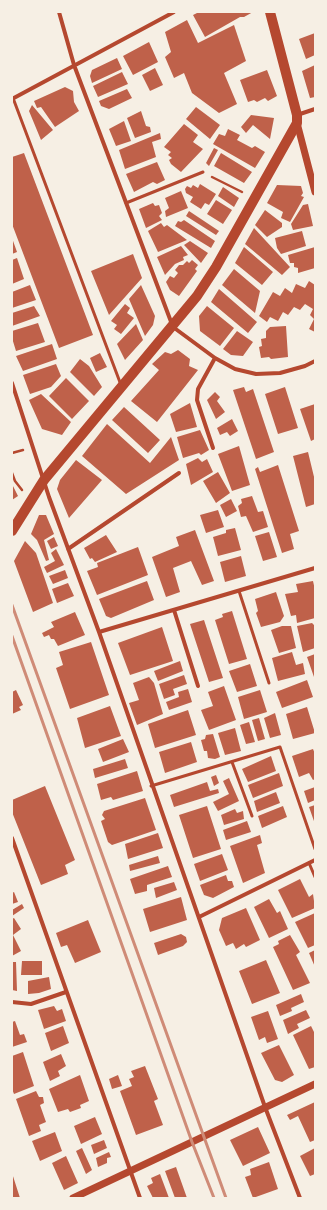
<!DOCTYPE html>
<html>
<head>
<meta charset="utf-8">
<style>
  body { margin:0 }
  #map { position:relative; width:327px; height:1210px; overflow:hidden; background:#f6efe4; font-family:"PT Sans Narrow",sans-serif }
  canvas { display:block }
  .frame { position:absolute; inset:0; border:13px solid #f6efe4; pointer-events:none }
</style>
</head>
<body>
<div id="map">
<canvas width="327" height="1210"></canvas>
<div class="frame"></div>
</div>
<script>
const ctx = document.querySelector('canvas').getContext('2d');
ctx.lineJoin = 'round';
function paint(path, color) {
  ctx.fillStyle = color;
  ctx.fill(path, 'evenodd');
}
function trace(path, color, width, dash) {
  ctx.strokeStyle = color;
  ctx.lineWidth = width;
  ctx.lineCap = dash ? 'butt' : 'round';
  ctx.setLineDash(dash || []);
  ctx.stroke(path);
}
paint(new Path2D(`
  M199,12H253L244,17H240L205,37L193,15Z
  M187,20L198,43L234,25L246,61L224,73L237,104L219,113L192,93L184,73L174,78L165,57L171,52L165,32Z
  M315,33V55L306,59L299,39Z
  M149,42L158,62L133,75L123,56Z
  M117,58L122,69L92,83L90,76L92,70Z
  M315,65V97L310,98L302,71Z
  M155,68L163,85L150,91L142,75Z
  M267,70L277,96L268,101L265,98L257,102L254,100L248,102L240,80Z
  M122,72L128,84L98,97L93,86Z
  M65,87L73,91L74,102L79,111L55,127L41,107L37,108L34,101Z
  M127,89L132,98L109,109L101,106L99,101Z
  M32,105L53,130L41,140L29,111Z
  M196,107L220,125L210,139L186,119Z
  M141,111L146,126L150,127L151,132L135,138L127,118Z
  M251,115L274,118L270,139L253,125L246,133L241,127Z
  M124,121L131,141L116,146L109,129Z
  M184,124L198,135L193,142L203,149L181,172L171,164L169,160L172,158L168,155L171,152L164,147Z
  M228,129L240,135L237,140L252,148L255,146L265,152L255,168L213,144L219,134L225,136Z
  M160,133L161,139L152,142L156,157L125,169L119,150Z
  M214,148L218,150L209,166L206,163Z
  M24,153L93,335L59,348L12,224V157Z
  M221,153L252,172L244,183L214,166Z
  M157,162L165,180L157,184L153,182L134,192L126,174Z
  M200,184L216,194L209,205L205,203L201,209L190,202L193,197L186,193L185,189L187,186L191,188L193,185L198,188Z
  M277,185L301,186L303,193L301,196L304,197L290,222L281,218L283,212L267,203Z
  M223,187L239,198L234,207L218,196Z
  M181,191L188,208L166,217L165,211L169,208L165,198Z
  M216,200L232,210L223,224L207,214Z
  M153,203L155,206L159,205L162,213L159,216L162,220L146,228L139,209Z
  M308,204L313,226L293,230L291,224L303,205Z
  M265,210L282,223V227L267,237L255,225Z
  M189,211L219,231L216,235L186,216Z
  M184,220L215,241L211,248L175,226L178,221L181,222Z
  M161,223L164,227L167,225L187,240L158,252L148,231Z
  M254,228L290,267L282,275L245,244Z
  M302,231L306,246L281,254L277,248L275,238Z
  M12,238L17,252L12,254Z
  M190,241L208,253L201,263L184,245Z
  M181,246L188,255L183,257L184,260L175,264L165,275L157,257Z
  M244,247L273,272L262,285L235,263Z
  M315,247V268L298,273V268L294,267V263H290L288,255Z
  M133,254L142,278L109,315L91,271Z
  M17,258L24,279L12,284V260Z
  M192,260L198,265L195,269L197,271L179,296L170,290L166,282L170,276L174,278L178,273L175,270L179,265H183L187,261L189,263Z
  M234,269L260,291L255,313L222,285Z
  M309,281L315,285V332L309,329L314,319L310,315L313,309L305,304L300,310L294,307L288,315L283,312L278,321L270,317L267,322L259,316L273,292L280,296L285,288L292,293L296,284L305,288Z
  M30,285L36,300L12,308V292Z
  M141,285L155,316L153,325L145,336L129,299Z
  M219,289L257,322L248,333L211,302Z
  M125,304L130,308L127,313L134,318L121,334L114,329L117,325L111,321Z
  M34,306L40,316L12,326V313Z
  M207,306L234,328L220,346L200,331L199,316Z
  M38,323L45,342L16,351L12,338V331Z
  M136,324L143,340L125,360L117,344Z
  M286,326L288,357L271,359L269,357L261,358L259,347L262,346L261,339L266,338V331L270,327Z
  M237,331L253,342L243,356L231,355L223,349Z
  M52,344L57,359L23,371L16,356Z
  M178,350L190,359L189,366L198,370L157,422L131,401L159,370L152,364L165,352L171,354Z
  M100,353L107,367L96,372L90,358Z
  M80,359L89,366L102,387L94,396L70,372Z
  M56,364L61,376L51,387L30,394L23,375Z
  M66,378L89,401L72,419L49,396Z
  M244,387L246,392L253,389L274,452L256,459L233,390Z
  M285,387L298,428L278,434L265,394Z
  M215,392L220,397L217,401L225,412L216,419L207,400Z
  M41,394L71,422L62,435L42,429L29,400Z
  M190,403L197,427L176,432L170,414Z
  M315,404V439L311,441L300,409Z
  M124,407L160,440L148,453L112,420Z
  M232,419L238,431L230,436L227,432L220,435L217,428Z
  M107,424L150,463L171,437L179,460L126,494L82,456Z
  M200,430L209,450L201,455L199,453L183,458L177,437Z
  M239,446L250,485L232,491L218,454Z
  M308,452L315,481V504L306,507L293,456Z
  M198,458L202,462L207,459L213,472L191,485L186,464Z
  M76,460L102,480L69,518L57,489L60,480Z
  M278,465L299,531L290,534L294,549L282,553L255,469L258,467L260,472Z
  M218,472L230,493L216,503L203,481Z
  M12,484L18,496L12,500Z
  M252,496L258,512L263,511L268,527L253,532L246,516L241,517L238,506L242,503L241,499Z
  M231,499L237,511L226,517L220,505Z
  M218,510L224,527L206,533L200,515Z
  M39,515H46L54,534L44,540L49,560L46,561L37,540L31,534Z
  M235,528L241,550L218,556L213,537L226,533V530Z
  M195,530L214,581L202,585L191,561L173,568L180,592L166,597L152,557L179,546L176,537Z
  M269,532L277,557L263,561L255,536Z
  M106,535L117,552L95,562L92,558L90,559L84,548Z
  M54,537L58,546L51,549L47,541Z
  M25,541L36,553L53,603L33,612L14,561Z
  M138,547L148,575L97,595L87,571L98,567L97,563Z
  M56,549L64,565L47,573L44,567L55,561L51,553Z
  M241,556L246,576L225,582L220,562Z
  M65,570L68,578L53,584L49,576Z
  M147,581L154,600L111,618L106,616L99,599Z
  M313,581L315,590V618L297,623L296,615L291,616L285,594L298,592L296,584Z
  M68,583L74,596L57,603L52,589Z
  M276,592L284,616L280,622L261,627L256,613L258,611L255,599Z
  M232,611L247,659L229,664L215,620L223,617L222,614Z
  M75,612L85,635L58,646L54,639H51L49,635L44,637L42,633L54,627L51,622Z
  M204,620L223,678L209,682L190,624Z
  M312,623L315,626V648L303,652L297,626Z
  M282,626H291L296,648L279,653L271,630Z
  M162,627L173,661L130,675L118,643Z
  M91,642L109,695L70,709L56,668L63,665L59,652Z
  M292,652L296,665L303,663L305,674L278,681L272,658Z
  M315,654V677H314L307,657Z
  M180,661L183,671L158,681L154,671Z
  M250,664L257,686L237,692L229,671Z
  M184,675L187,684L173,689L175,695L164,699L159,684Z
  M149,677L154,683L163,714L137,725L129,703L139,700L133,683Z
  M307,680L313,697L282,708L276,692Z
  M224,686L236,720L209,730L201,710L213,706L208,692Z
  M188,689L192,702L169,710L166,702L179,697L178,692Z
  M16,690L23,705L19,707L21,710L12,714V692Z
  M260,690L267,712L244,719L238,697Z
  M110,706L121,736L85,748L77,718Z
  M307,707L315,733L293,739L286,714Z
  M188,710L196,735L155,748L148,724Z
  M275,713L281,735L270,738L264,718Z
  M259,718L265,739L258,741L252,720Z
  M249,722L255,742L246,744L240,725Z
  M235,728L241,751L225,755L218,733Z
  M213,734L220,757L215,759L208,758L207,751H204L201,740L205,739L206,735Z
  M123,739L129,752L103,762L98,749Z
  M191,742L197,762L165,773L159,752Z
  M313,749L315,754V779L313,780L309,773L299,777L292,756Z
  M271,756L276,771L248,782L242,769Z
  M125,759L128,768L95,778L93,769Z
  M137,771L143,791L113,800L111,797L101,800L97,784Z
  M279,773L283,786L253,798L248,785Z
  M216,775L219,783L214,786L211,777Z
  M229,778L239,801L218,811L213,802L229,794L223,781Z
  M207,782L210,791L218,789L219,793L174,807L170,795Z
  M45,786L75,860L65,865L68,874L41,885L12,812V800Z
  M315,787V800L308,803L304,791Z
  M276,792L280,803L257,812L254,801Z
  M145,798L156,830L112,845L108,842L101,821L105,819L102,815L104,811Z
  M315,805V824L309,807Z
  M207,806L221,849L193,858L179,815Z
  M283,806L287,817L262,828L258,816Z
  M235,809L237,813L243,811L244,819L224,825L221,815Z
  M247,821L251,832L226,840L223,830Z
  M158,833L163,848L128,859L125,844Z
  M260,835L262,843L257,845L265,873L243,883L230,846Z
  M222,854L228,870L200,881L194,864Z
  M158,856L160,863L130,871L129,865Z
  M168,866L172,877L147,885V891L135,894L130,879Z
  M226,875L228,881H232L234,887L213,898L204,895L200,885Z
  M300,879L309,897L313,894L315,908L292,918L278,890Z
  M174,882L177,890L156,898L154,888Z
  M14,892L18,902L12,904V893Z
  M181,897L187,920L150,932L143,909Z
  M269,899L277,913L280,911L288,929L269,938L254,907Z
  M22,904L24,908L12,916V910Z
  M246,908L260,940L246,947L244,944L236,949L233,943L226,946L219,930L222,918Z
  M315,913V945L308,948L295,922Z
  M14,918L21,929L13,935L21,951L12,956V919Z
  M88,920L101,952L75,963L67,945L61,947L56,933Z
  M181,934L186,937L187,942L183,946L158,955L154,943Z
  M290,935L300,952L296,955L310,983L293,990L273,947L279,944L278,941Z
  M315,950V967L309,953Z
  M266,960L280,993L252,1004L239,971Z
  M22,961H42V975H21Z
  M12,962H16L17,991L12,990Z
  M49,977L51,989L39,993L28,994V981Z
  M301,994L304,1002L291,1008L292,1011L280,1016L276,1005Z
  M54,1006L57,1011L62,1009L66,1021L44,1029L38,1010Z
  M306,1010L310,1018L297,1024L299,1028L288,1034L283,1020Z
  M268,1011L278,1039L267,1043L265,1037L259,1040L251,1017Z
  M15,1021L20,1035L24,1034L27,1042L12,1047V1022Z
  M63,1026L69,1043L51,1051L45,1033Z
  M311,1026L315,1034V1067L309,1069L293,1035Z
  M279,1045L294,1075L282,1082L275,1080L261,1053Z
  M23,1052L34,1086L14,1094L12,1089V1056Z
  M61,1054L66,1066L58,1071L60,1076L50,1081L43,1062Z
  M145,1066L158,1099L154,1101L163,1125L136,1135L120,1091L132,1086L129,1079L134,1077L131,1071Z
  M80,1075L89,1101L80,1105L81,1108L70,1112L68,1109L58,1112L49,1089Z
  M118,1075L122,1086L112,1089L109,1079Z
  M36,1091L39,1097H43L44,1103L40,1105L46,1122L39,1125L41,1131L29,1136L16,1099Z
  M315,1102V1140L310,1142L298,1116L290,1120L287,1115Z
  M95,1117L102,1134L81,1144L74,1126Z
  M258,1127L270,1153L243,1166L230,1140Z
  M55,1132L62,1151L40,1161L32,1141Z
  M104,1140L107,1148L94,1154L91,1145Z
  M82,1148L92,1170L86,1174L76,1151Z
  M315,1148V1174L310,1176L300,1156Z
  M109,1152L111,1157L107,1158V1163L98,1167L96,1158Z
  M66,1156L78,1183L64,1190L52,1163Z
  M269,1162L278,1189L253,1198L245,1177L251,1175L250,1169Z
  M176,1167L187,1198H175L165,1171Z
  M12,1173L20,1198H12Z
  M160,1174L169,1198H153L147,1186L153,1183L151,1178Z`), '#bf614a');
trace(new Path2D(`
  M212,177L242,192
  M12,453L23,450
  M12,473L15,481L22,490`), '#b5482f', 2.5);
trace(new Path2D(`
  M13,98L121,385
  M126,203L203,172
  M239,591L269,683
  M232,762L252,816
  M151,786L280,747L315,849
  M309,863L315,877`), '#b5482f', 3);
trace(new Path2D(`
  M59,12L74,65L173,327L215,358L235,369L256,374L280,373L305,366L315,361
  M12,99L174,12
  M297,115L315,109
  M12,383L49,497L99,632L265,1107L300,1198
  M213,448L197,400L198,389L215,358
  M68,549L179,473
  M174,610L198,686
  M99,632L315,568
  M12,838L140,1198
  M199,917L315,860
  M12,1002L31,1004L66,992`), '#b5482f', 4);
trace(new Path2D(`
  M297,123L315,192
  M73,1198L315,1084`), '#b5482f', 7);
trace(new Path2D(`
  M12,531L44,480L197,296L216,267L297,123V115L270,12`), '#b5482f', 10);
trace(new Path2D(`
  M12,605L226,1198
  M12,636L192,1142L214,1198`), '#cf8b77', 3);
</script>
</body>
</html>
